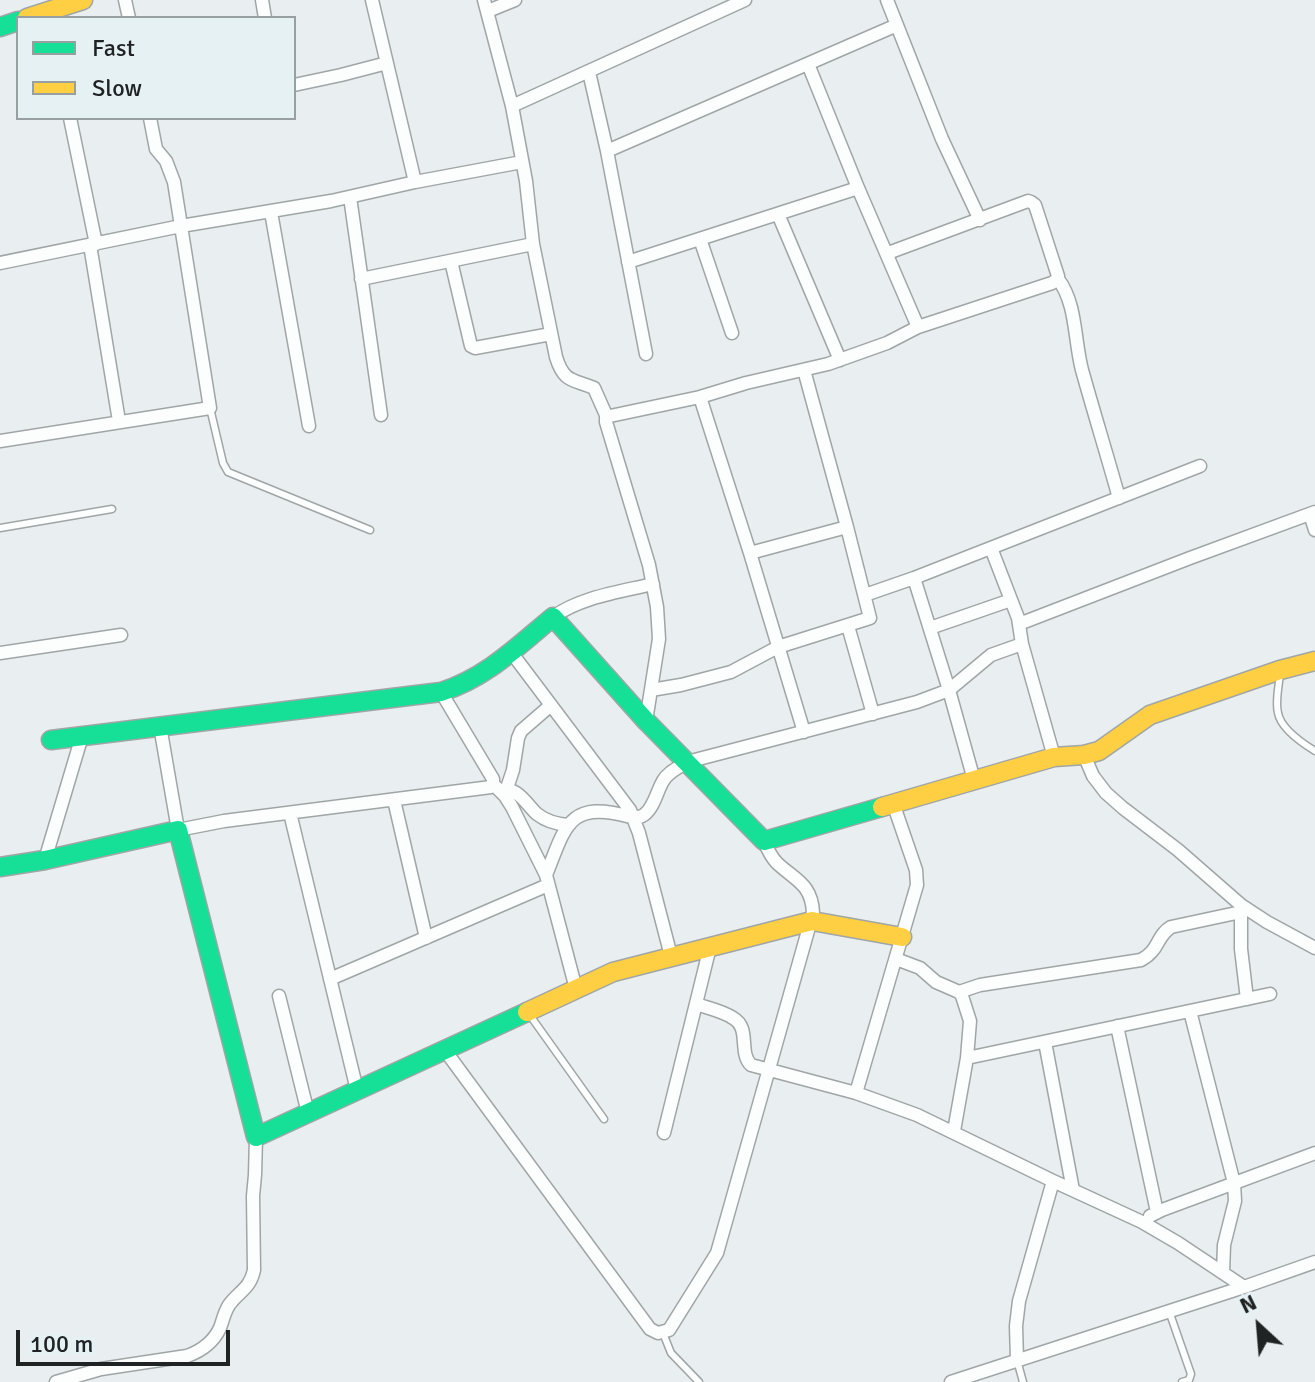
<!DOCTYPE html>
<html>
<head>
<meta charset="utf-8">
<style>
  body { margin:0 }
  #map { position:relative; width:1315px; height:1382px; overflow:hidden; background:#e9eff0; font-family:Signika,sans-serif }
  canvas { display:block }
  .legend { position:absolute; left:16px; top:16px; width:280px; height:104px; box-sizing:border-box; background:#e6f1f3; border:2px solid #979fa0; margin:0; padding:10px 14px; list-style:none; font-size:24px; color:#202324 }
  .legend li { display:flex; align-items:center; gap:16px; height:40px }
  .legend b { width:40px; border:2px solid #979fa0 }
  .north { position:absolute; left:1219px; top:1286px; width:80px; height:80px; -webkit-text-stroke:6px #e6f1f3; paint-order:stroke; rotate:334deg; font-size:22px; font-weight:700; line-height:32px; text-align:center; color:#202324 }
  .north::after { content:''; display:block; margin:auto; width:28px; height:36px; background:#202324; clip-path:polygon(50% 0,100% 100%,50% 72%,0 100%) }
  .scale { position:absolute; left:16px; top:1330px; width:214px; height:36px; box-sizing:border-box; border:4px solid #202324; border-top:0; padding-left:10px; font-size:24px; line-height:28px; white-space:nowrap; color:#202324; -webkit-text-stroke:6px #e6f1f3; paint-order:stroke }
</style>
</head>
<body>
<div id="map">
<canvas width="1315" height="1382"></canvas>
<ul class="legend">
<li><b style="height:10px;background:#16e098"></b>Fast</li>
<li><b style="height:10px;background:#ffcf43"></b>Slow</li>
</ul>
<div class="north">N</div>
<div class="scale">100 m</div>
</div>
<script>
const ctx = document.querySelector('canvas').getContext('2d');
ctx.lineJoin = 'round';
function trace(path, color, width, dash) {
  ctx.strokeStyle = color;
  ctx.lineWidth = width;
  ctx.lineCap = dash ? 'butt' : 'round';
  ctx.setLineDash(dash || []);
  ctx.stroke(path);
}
const lane = new Path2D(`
  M210,408L223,463L228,472L370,530
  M0,528L112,509
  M1280,673C1279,686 1275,701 1278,713C1281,729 1302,743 1315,751
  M529,1014L604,1119
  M1169,1311L1191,1374L1189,1380L1182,1382
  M663,1333L671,1353L699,1382
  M1017,1360L1023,1382`);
const street = new Path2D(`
  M125,0L129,18
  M262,0L265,18
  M372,0L415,182
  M484,0L512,106L526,181L533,244L556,357C564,383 573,379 594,388L606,415L610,416L700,397L746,383L828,364L887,343L918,327L1052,283L1058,279V276L1035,205L1031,202L1028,201L888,253
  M887,0L942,139L980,220
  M488,11L515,0
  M808,64L858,188L918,327
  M589,72L607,151L646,354
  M294,85L341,75L387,63
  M512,106L745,0
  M70,118L96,244
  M607,151L897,25
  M350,197L381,415
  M271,212L309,426
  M778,214L840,360
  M700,239L732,333
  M90,245L119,421
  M451,261L471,346L475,348L551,334
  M628,262L858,188
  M0,263L181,226L331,201L415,182L522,162
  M361,279L533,244
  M1058,279C1077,304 1074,340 1082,370C1094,413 1107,455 1119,498
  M700,397L750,553L804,732
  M606,415V422L649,565L657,607L659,639L646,721
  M0,441L210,408L174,182L166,161L156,149L150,118
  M1310,514L1315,530
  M991,548L1018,618L1022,644L1054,757
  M750,553L847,527L804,370
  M914,578L949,690L974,780
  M865,595L914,578L1200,466
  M553,617C581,597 619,592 653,584
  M1019,624L1190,558L1315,512
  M848,626L873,714
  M930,628L1011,600
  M511,652L630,810L639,833L671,956
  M0,653L121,635
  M651,690L681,685L731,672L778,647L870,618L847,527
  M160,726L178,830L224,821L491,787L493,784V779L441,692
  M1084,755L1093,776L1106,793L1123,808L1178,850L1241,905L1267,922L1315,948
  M493,784L505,796L512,807L546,875L576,989
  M507,788L513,770L518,738L521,731L551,705
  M500,790C518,786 526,804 537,814C547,822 557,824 568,825
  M394,800L426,938
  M290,813L357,1090
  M45,860L82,736
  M546,875C565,828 568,800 627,816C633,817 640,819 645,814C654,807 657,791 663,781C668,772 678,768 687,762L917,702L949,690L991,655L1022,644
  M1241,906V949L1247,999
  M896,959L920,968L936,982L959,992L962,996L970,1021L967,1058
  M330,979L548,885
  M959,992L980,985L1141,960C1160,950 1156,936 1171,927L1241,912
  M279,996L308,1113
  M696,1004C708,1008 723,1011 733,1018C751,1028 738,1052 751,1065L856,1093L917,1115L1053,1181L1142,1222L1178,1243L1244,1287L1315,1262
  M1190,1011L1234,1183L1235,1201L1224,1245L1223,1273
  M1117,1026L1157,1212
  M1045,1042L1073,1190
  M444,1049L650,1329L658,1333L669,1330L717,1253L813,913C812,884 795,880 777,863C771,857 767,848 764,841
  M856,1093L917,885L916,870L893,803
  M954,1131L967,1058L1270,994
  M664,1133L710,947
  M1150,1216L1162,1210L1315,1153
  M1017,1360L1016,1326L1019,1301L1053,1181
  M56,1382L101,1369L187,1356C201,1351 213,1343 220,1328C223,1320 224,1313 229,1305C239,1291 250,1289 254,1270L253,1196L255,1175L256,1137
  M951,1382L1244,1287`);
const fast = new Path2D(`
  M0,27L18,21
  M51,740L441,692C486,678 518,646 553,617L646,721L764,841L882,807
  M0,867L45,860L178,830L256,1137L527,1012`);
const slow = new Path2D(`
  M27,18L83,0
  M882,807L1054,757L1084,755L1099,751L1150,715L1280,670L1315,661
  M527,1012L613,972L812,921L902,937`);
trace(lane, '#a0a5a6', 9);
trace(street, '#a0a5a6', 15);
trace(fast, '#a0a5a6', 21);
trace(slow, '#a0a5a6', 21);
trace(lane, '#fcfdfd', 6);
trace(street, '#fcfdfd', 12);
trace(fast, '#16e098', 18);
trace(slow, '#ffcf43', 18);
</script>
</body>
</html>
